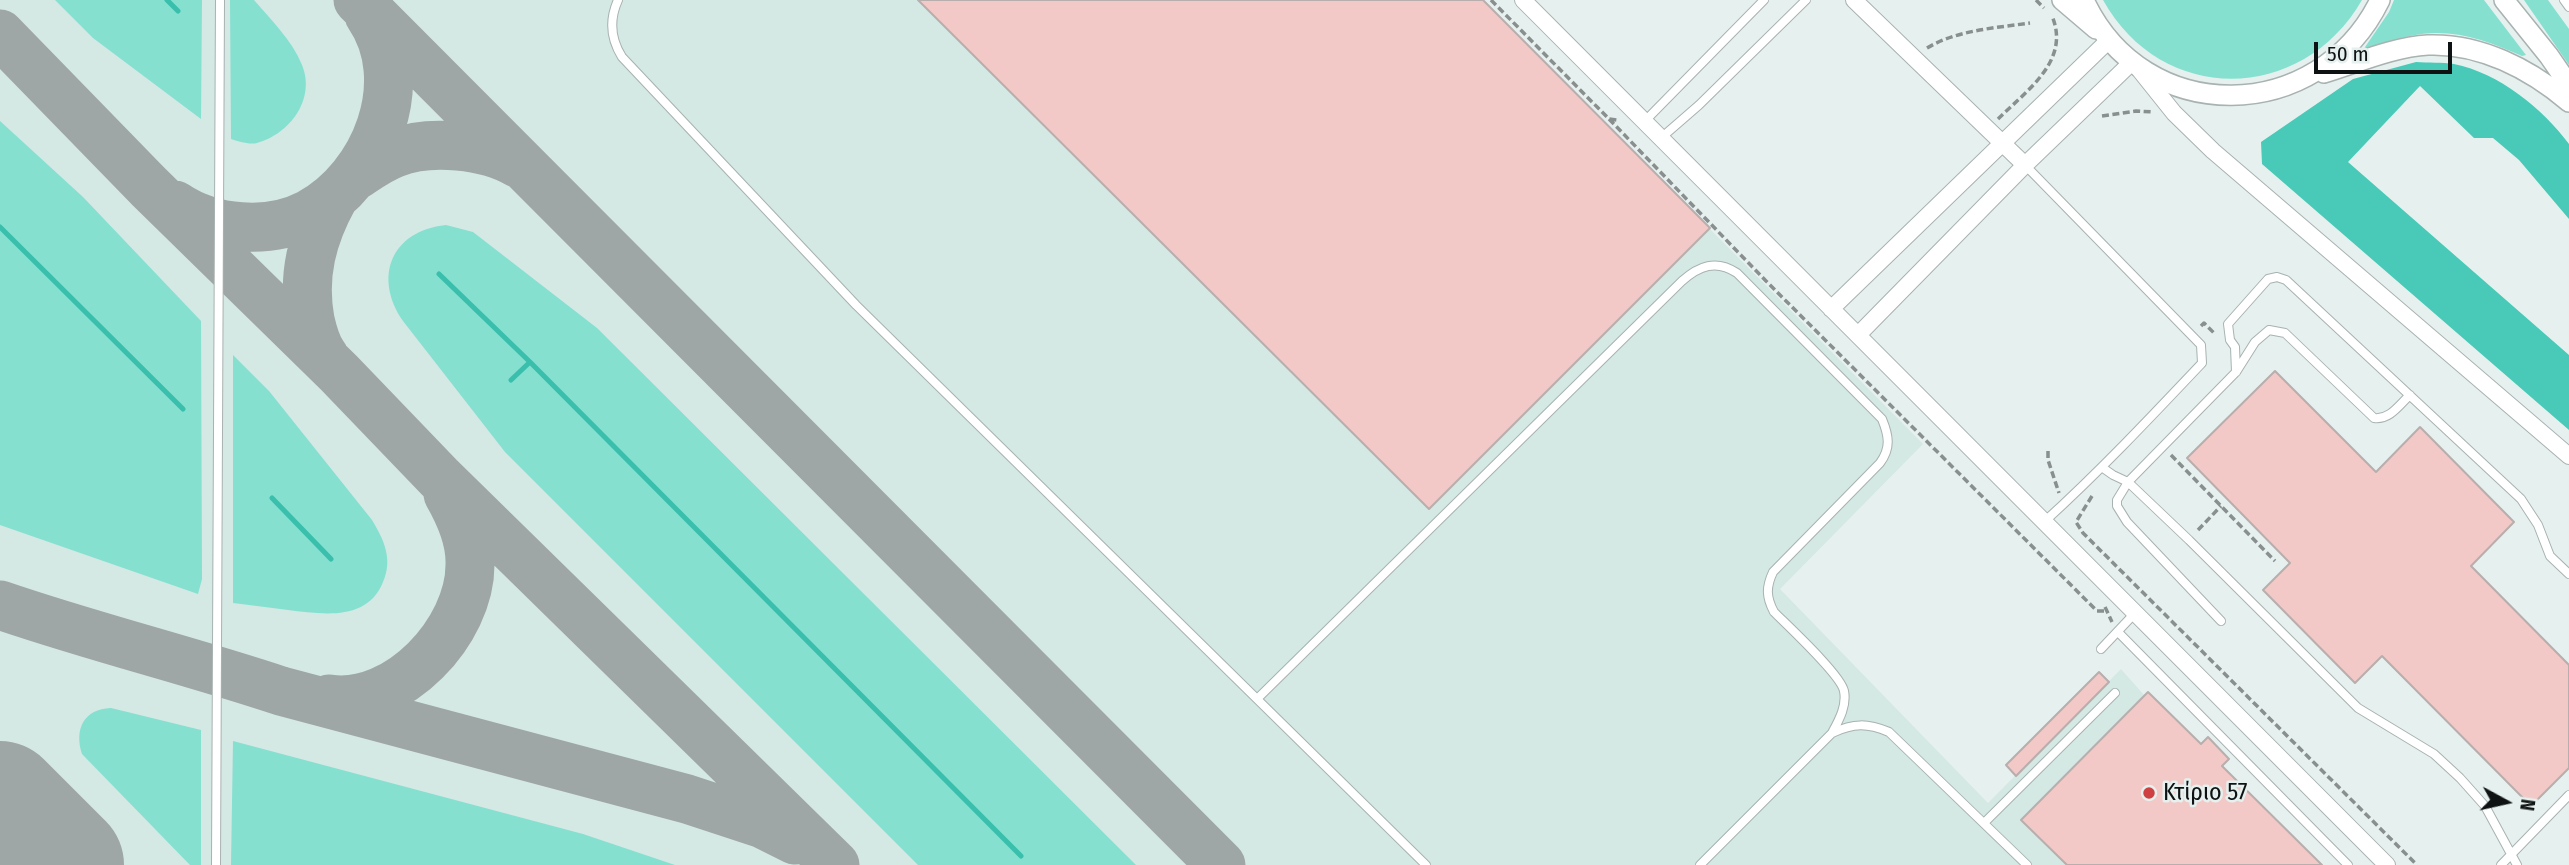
<!DOCTYPE html>
<html>
<head>
<meta charset="utf-8">
<style>
  body { margin:0 }
  #map { position:relative; width:2569px; height:865px; overflow:hidden; background:#e6f1ef; font-family:"Fira Sans Condensed",sans-serif }
  canvas { display:block }
  .north { position:absolute; left:2471px; top:767px; width:70px; height:70px; -webkit-text-stroke:5px #e6f1ef; paint-order:stroke; rotate:98deg; font-size:19px; font-weight:700; line-height:28px; text-align:center; color:#0f1212 }
  .north::after { content:''; display:block; margin:auto; width:24px; height:32px; background:#0f1212; clip-path:polygon(50% 0,100% 100%,50% 72%,0 100%) }
  .scale { position:absolute; left:2314px; top:42px; width:138px; height:32px; box-sizing:border-box; border:4px solid #0f1212; border-top:0; padding-left:9px; font-size:21px; line-height:24px; white-space:nowrap; color:#0f1212; -webkit-text-stroke:5px #e6f1ef; paint-order:stroke }
</style>
</head>
<body>
<div id="map">
<canvas width="2569" height="865"></canvas>
<div class="north">N</div>
<div class="scale">50 m</div>
</div>
<script>
const ctx = document.querySelector('canvas').getContext('2d');
ctx.lineJoin = 'round';
function paint(path, color) {
  ctx.fillStyle = color;
  ctx.fill(path, 'evenodd');
}
function trace(path, color, width, dash) {
  ctx.strokeStyle = color;
  ctx.lineWidth = width;
  ctx.lineCap = dash ? 'butt' : 'round';
  ctx.setLineDash(dash || []);
  ctx.stroke(path);
}
function drawText(font, color, halo, rows, align = 'center') {
  ctx.font = font + ' "Fira Sans Condensed",sans-serif';
  ctx.lineWidth = 5;
  ctx.setLineDash([]);
  ctx.textBaseline = 'middle';
  ctx.strokeStyle = halo;
  ctx.fillStyle = color;
  for (const [text, x, y, turn = 0] of rows) {
    ctx.save();
    ctx.translate(x, y);
    ctx.rotate((+turn || 0) * Math.PI / 180);
    ctx.textAlign = isNaN(turn) ? turn : align;
    if (halo) ctx.strokeText(text, 0, 0);
    ctx.fillText(text, 0, 0);
    ctx.restore();
  }
}
paint(new Path2D(`
  M0,0H1483L1923,444L1780,589L1988,803L2121,669L2144,695L2148,692L2200,744L2208,737L2229,759L2223,766L2322,865H0Z`), '#d4e8e4');
paint(new Path2D(`
  M55,0H202L201,119L93,38Z
  M230,0H254C271,20 292,40 302,65C316,99 290,134 257,143C249,145 238,141 231,139Z
  M2103,0H2362C2302,104 2162,106 2103,0Z
  M2394,0H2484L2526,55L2522,56C2486,40 2450,27 2410,36C2394,39 2379,46 2363,50L2389,12Z
  M2524,0H2548L2569,29V65Z
  M0,121L83,197L201,321L202,579L198,594L0,525Z
  M446,225L473,232L597,328L1136,865H918L505,452L403,321C373,277 391,231 446,225Z
  M233,355L269,391L372,520C384,540 393,559 383,582C367,622 322,614 288,610C270,608 252,605 233,603Z
  M111,708L201,730V865H190L82,754C74,729 84,709 111,708Z
  M233,741L583,834L675,865H231Z`), '#85e0d0');
paint(new Path2D(`
  M2416,62C2429,63 2442,62 2454,64C2499,73 2542,108 2569,144V219L2519,160L2493,138H2474L2420,86L2348,162L2569,355V430L2262,164L2261,142L2353,79Z`), '#49cab8');
trace(new Path2D(`
  M167,0L178,11
  M0,227L183,409
  M439,274L530,362L511,380
  M530,362L1021,856
  M272,498L331,559`), '#3abfad', 5);
trace(new Path2D(`
  M358,0L1221,865
  M0,34L149,187L339,373L439,477L835,865
  M352,178C366,169 379,159 395,153C430,139 487,145 519,164
  M175,205C212,230 269,235 309,214C376,178 414,81 369,15
  M324,356C316,346 313,333 310,320C302,275 312,237 334,197
  M0,605C93,637 188,660 281,691L687,799L763,824L795,840
  M329,699C398,709 470,631 470,565C471,540 460,515 448,494`), '#9ea6a6', 49);
trace(new Path2D(`
  M0,803L62,865`), '#9ea6a6', 124);
const building = new Path2D(`
  M918,0H1483L1710,228L1429,509Z
  M2275,371L2376,472L2420,427L2514,522L2471,566L2569,665V768L2531,806L2382,656L2355,683L2263,590L2290,563L2187,458Z
  M2099,672L2109,682L2016,776L2006,765Z
  M2148,692L2201,744L2208,737L2229,759L2222,766L2322,865H2067L2021,820Z`);
paint(building, '#f2c9c6');
trace(building, '#b8aead', 2);
const service = new Path2D(`
  M618,0C609,20 610,38 622,57L856,305L1426,865
  M2564,0L2569,7
  M1644,122L1764,0
  M1661,138L1699,105L1806,0
  M2025,165L2201,345L2202,363C2150,418 2099,472 2044,522
  M2236,372L2235,347L2230,340L2228,324L2268,279L2277,277L2286,280L2521,499L2538,525L2550,556L2569,574
  M2103,468L2113,475L2128,482L2189,540L2358,708L2434,754L2460,778L2485,806L2517,865
  M2221,621L2127,522L2117,506V500L2128,482L2236,372L2255,342L2269,330L2285,333L2374,418C2390,420 2399,405 2410,395
  M2118,632L2348,865
  M2101,649L2135,613
  M1257,699L1682,281C1699,266 1716,259 1737,273L1882,419C1889,436 1891,448 1880,463L1773,572C1766,587 1766,597 1774,612C1788,626 1841,675 1844,691C1847,706 1839,720 1832,733
  M1984,823L2115,693
  M216,865L220,0
  M1700,865L1832,733C1854,723 1867,723 1889,732L2027,865
  M2501,865L2569,795`);
const minor = new Path2D(`
  M1523,0L2387,865
  M1854,0L2025,165
  M2138,68L2174,113L2213,151L2569,456
  M1831,309L2109,40
  M1858,335L2025,165L2132,62`);
const tertiary = new Path2D(`
  M2062,0L2096,29
  M2084,0C2144,129 2319,125 2380,0
  M2504,0L2549,56L2569,85
  M2324,73C2357,63 2393,47 2428,45C2480,43 2530,69 2569,102`);
trace(service, '#a8b2b0', 10);
trace(minor, '#a8b2b0', 18);
trace(tertiary, '#a8b2b0', 22);
trace(new Path2D(`
  M1491,0L1609,119L1617,120
  M2036,0L2044,8
  M1927,48C1957,30 1995,28 2030,23
  M2102,116L2136,111L2153,112
  M1609,119L1766,281L2097,611H2105
  M1998,119C2026,91 2071,61 2052,16
  M2201,326L2204,323L2215,334
  M2048,451V460L2059,493
  M2171,455L2275,561
  M2092,496L2076,522L2083,533L2417,865
  M2198,530L2221,506
  M2105,607L2112,622`), '#888f8e', 3.5, [7, 3.5]);
trace(service, '#fff', 8);
trace(minor, '#fff', 16);
trace(tertiary, '#fff', 19);
for (const [x, y, r, color] of [
  [2149,793,7,"#cf4043"]
]) {
  const dot = new Path2D();
  dot.arc(x, y, r, 0, 2 * Math.PI);
  ctx.fillStyle = color;
  ctx.fill(dot);
  trace(dot, '#e6f1ef', 2.5);
}
drawText('24px', '#0f1212', '#e6f1ef', [
  ["Κτίριο 57",2163,793]
], 'left');
</script>
</body>
</html>
